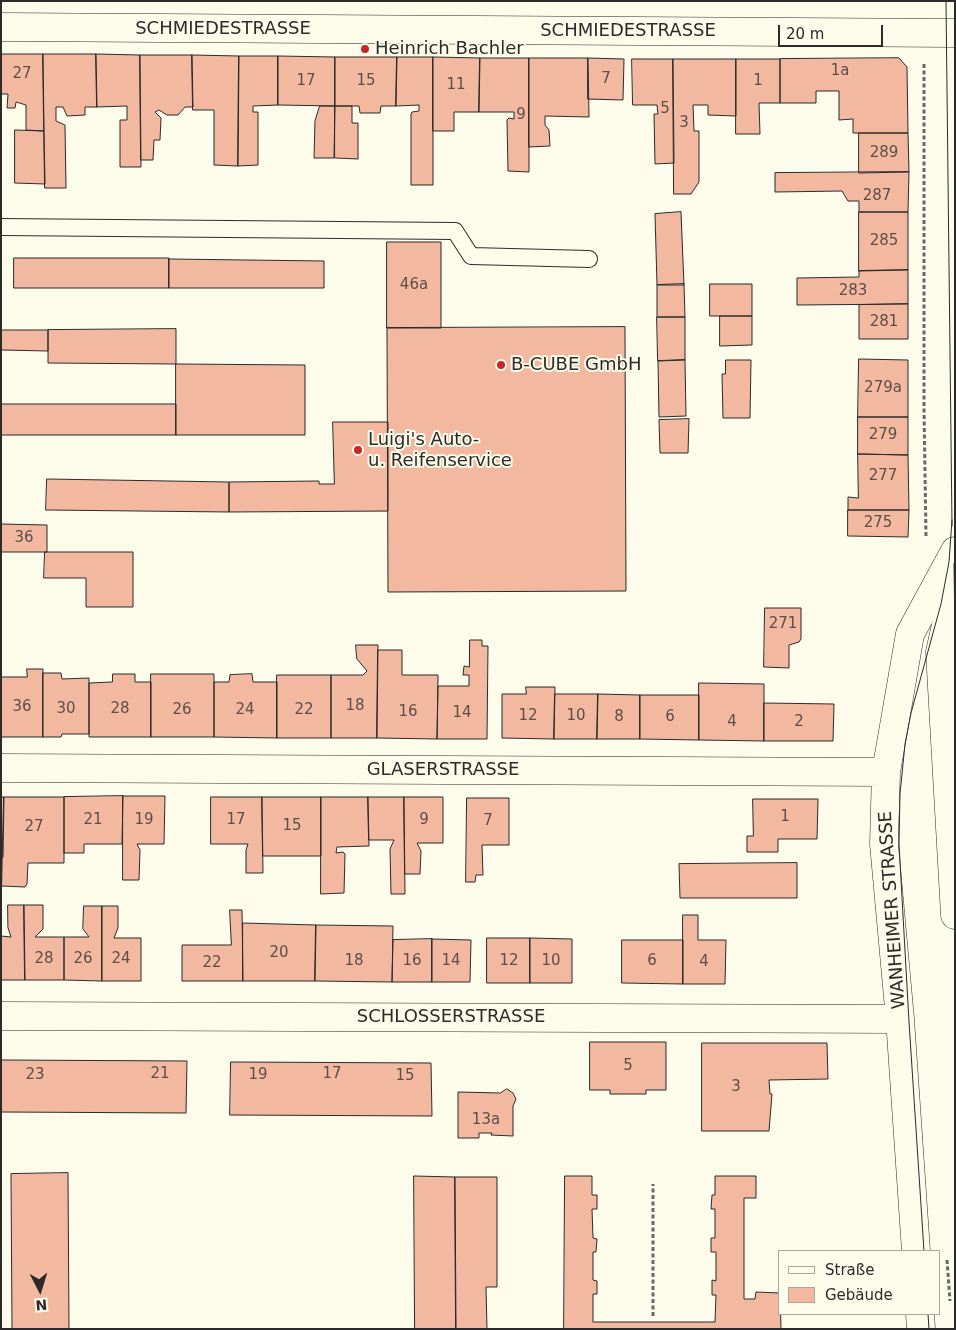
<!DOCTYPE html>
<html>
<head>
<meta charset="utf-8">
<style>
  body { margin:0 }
  #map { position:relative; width:956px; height:1330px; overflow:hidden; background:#fdfbea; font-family:"DejaVu Sans",sans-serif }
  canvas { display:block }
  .frame { position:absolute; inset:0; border:2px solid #2b2b2b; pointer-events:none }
  .legend { position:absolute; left:778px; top:1250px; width:162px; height:65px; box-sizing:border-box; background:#fdfbea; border:1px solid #a9a89e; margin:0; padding:6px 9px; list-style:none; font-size:15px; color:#2b2b2b }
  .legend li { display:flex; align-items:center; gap:10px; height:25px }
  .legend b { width:25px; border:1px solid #a9a89e }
  .north { position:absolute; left:15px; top:1265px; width:50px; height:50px; -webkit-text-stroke:4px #fdfbea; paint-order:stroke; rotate:175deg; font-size:14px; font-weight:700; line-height:20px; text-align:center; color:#2b2b2b }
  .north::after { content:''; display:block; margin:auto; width:18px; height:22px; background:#2b2b2b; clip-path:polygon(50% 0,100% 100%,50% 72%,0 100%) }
  .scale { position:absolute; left:778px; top:25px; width:105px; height:22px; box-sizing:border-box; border:2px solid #2b2b2b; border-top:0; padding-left:6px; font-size:15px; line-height:18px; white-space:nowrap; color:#2b2b2b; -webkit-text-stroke:4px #fdfbea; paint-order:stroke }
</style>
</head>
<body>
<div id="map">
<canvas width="956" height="1330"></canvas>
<div class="frame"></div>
<ul class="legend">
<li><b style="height:6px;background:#fdfbea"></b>Straße</li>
<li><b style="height:14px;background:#f2b8a0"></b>Gebäude</li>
</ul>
<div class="north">N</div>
<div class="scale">20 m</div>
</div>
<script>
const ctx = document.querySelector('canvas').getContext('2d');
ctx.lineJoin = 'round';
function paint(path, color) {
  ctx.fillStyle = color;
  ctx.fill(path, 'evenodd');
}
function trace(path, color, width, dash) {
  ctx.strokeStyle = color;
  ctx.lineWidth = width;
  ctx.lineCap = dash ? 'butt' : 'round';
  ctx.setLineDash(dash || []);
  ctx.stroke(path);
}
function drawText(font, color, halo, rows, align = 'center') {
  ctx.font = font + ' "DejaVu Sans",sans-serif';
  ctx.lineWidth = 4;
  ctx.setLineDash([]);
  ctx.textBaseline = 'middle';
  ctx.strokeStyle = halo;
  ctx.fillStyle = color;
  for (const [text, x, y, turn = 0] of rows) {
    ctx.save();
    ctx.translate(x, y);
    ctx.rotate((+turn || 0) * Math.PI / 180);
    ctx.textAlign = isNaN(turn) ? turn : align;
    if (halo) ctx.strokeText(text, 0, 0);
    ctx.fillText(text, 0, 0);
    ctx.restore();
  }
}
const building = new Path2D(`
  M1,54H43L44,131L26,130V105L16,102L15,108H7L8,94H1Z
  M43,54H96L97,107H85V115L67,116L63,107H56V121L65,125L66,188H45Z
  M96,54L140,55L141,167H120V120H127V106L97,107Z
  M140,55H192L193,107H185L178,115H167L159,110L155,112L161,118L160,140H154L153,160H141Z
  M192,55L239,56L238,166L214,165V110H193Z
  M239,56H278V105L253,106V112H258V165L238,166Z
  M278,56L335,57V106L278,105Z
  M335,57H397L396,106H381L380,113H360L359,106H335Z
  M397,57H433V185H411V114L412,112L419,111V105L396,106Z
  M433,57L480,58L479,112H454V131H433Z
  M480,58H529V172L508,171L507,120L509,118L514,119V112H479Z
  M529,58H588L589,117L545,116V125L549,130L550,146L529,147Z
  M588,58L624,59L623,100L588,99Z
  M899,58L907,67L908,133H853V119L839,120V91H816V103H780V59Z
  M632,59H673L674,163L655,164L654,114H658L657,105H633Z
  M673,59H736V116L708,115V105H693L694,131H699V182L691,194H674Z
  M736,59H780V103H759L760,134H736Z
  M320,106H335L334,158H314L315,121Z
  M335,106H352V123H358V159L335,158Z
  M15,130L44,131L45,184L15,183Z
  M859,133H908L909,172L859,173Z
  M909,172L908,212H859V201H848L842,191L775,192V173Z
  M681,212L684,285H657L655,214Z
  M859,212H908V270L859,271Z
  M387,242H441V328H387Z
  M14,258H169V288H14Z
  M169,259L324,261V288H169Z
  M908,270V304L797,305V278L859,277V271Z
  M684,284L685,317H657V285Z
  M710,284H752V316H710Z
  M908,304V339H859V305Z
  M720,316H752V345L720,346Z
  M657,317H685V360L658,361Z
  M625,327L626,591L388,592L387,328Z
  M176,329V364L48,363V330Z
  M1,330H48V351L1,350Z
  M859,359L908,360V417H858Z
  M685,360L686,416L659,417L658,361Z
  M726,360H751L750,418H723L722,374H725Z
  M176,364L305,365V435H176Z
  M1,404H176V435H1Z
  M858,417H908V455L858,454Z
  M689,419L688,453H660L659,420Z
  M333,422H388V511L229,512V482L319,481V484H334Z
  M858,454L908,455L909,510H848V497L858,498Z
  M47,479L229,482V512L46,510Z
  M848,510H909L908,537L848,536Z
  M1,524L47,525V552H1Z
  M45,552H133V607H86V578H44Z
  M765,608H801V639L799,642L789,645V668L764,667Z
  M470,640H482V646H488L487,739H437L438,686H469V675H463L464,666L469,667Z
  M356,645H378L377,738H331V675H363L367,671L357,659Z
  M378,650H402V675H438L437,739L377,738Z
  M27,669H43V737H1V677H27Z
  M43,673H61L62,679L89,678V734H62L61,737H43Z
  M113,674H135V682H151V737H89V683L112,682Z
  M151,674H214V737H151Z
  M252,674L253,682H277V738L214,737V682H229L230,675Z
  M277,675H331V738H277Z
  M699,683L764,684V741L699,740Z
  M526,687H555L554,739L502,738V694H526Z
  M555,694H598L597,739H554Z
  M598,694L640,695V739H597Z
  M640,695H699V740L640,739Z
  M764,703L834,704L833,741H764Z
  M123,796H165L164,844H137L140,850L139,880H123Z
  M123,796L122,844H84V853H64V797Z
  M1,797H4L3,857H1Z
  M4,797H64V863H28L27,884L25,887L2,886Z
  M211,797H262L263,873H246V850L248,844H211Z
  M262,797H321V856H263Z
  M321,797H368L369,846L337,847L336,853L343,852L345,854L344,893L321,894Z
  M368,797H404L405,894H391L390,849L394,840H369Z
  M404,797H443V843H417L421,851L420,874H405Z
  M467,798H509V845H482L483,875H476L475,882H466Z
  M753,799H818L817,839H778V852H747V836H753Z
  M797,863V898H680L679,864Z
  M8,905H24L25,980H1V936L11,937L8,928Z
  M24,905H43V929L35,937H64V980H25Z
  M84,906H102V981L64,980V937H89L83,929Z
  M102,906H118V928L114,938H141V981H102Z
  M230,910H242L243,981H182V945H231Z
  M683,915H698V940H726L725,984H683Z
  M243,923L316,925L315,981H243Z
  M316,925L393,926L392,982L315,981Z
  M487,938H530V983H487Z
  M530,938L572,939V983H530Z
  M432,939V982H392L393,940Z
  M432,939L471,940L470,982H432Z
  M622,940H683V984L622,983Z
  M590,1042H666V1090H646V1094H610V1090H590Z
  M702,1043H827L828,1079L769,1080L770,1094H772L769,1131H702Z
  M1,1060L187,1061L186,1113L1,1112Z
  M231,1062L431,1063L432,1116L230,1115Z
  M507,1089L513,1093L516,1099L513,1106V1136L491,1135L492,1133H479V1138H458V1092L500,1093Z
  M68,1173L69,1329H12L11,1174Z
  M414,1176L455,1177L456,1329H415Z
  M565,1176H592V1195H597V1209H592L593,1238L597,1239L596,1252H593V1280L597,1281V1294H593V1322H715L716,1295H712V1280L716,1281V1252H711V1238H715V1209H711L712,1195H715V1176H756V1198H744V1299H755L756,1292L780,1293L781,1329H564Z
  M455,1177H497V1287H486L487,1329H456Z`);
paint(building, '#f2b8a0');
trace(building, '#2b2b2b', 1);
const service = new Path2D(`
  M1,227L455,231L471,256L589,259`);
const minor = new Path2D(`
  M1,27L955,33
  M1,768L886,772
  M1,1016L900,1019
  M916,1251L900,1019L884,844L886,772L910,634L955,551
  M920,1314L921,1329`);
const tertiary = new Path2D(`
  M955,584L940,652L955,915`);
trace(service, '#2b2b2b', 18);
trace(minor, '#2b2b2b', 29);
trace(tertiary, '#2b2b2b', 29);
trace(new Path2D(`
  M924,64V409L926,536
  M947,1260L950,1301
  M653,1316V1184`), '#6a6964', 3, [4, 2.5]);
trace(service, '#fdfbea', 16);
trace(minor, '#fdfbea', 28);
trace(tertiary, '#fdfbea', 28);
trace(new Path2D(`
  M946,1L952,526
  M954,564L955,628
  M924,1251L909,1022L899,844L900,794L905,744L911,713L941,604L949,562L952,520
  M928,1314L929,1329`), '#2b2b2b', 1);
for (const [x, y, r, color] of [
  [365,49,5,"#c62828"],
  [501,365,5,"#c62828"],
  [358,450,5,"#c62828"]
]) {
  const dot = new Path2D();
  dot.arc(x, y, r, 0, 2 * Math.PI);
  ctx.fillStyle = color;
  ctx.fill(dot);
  trace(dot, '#fdfbea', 2);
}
drawText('15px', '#5d4e48', null, [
  ["1a",840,71],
  ["27",22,74],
  ["7",606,79],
  ["17",306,81],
  ["15",366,81],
  ["1",758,81],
  ["11",456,85],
  ["5",665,109],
  ["9",521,115],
  ["3",684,123],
  ["289",884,153],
  ["287",877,196],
  ["285",884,241],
  ["46a",414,285],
  ["283",853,291],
  ["281",884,322],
  ["279a",883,388],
  ["279",883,435],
  ["277",883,476],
  ["275",878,523],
  ["36",24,538],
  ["271",783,624],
  ["18",355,706],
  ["36",22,707],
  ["30",66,709],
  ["28",120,709],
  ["26",182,710],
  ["24",245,710],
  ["22",304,710],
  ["16",408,712],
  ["14",462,713],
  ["12",528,716],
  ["10",576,716],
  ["8",619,717],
  ["6",670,717],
  ["4",732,722],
  ["2",799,722],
  ["1",785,817],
  ["21",93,820],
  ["19",144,820],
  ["17",236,820],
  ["9",424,820],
  ["7",488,821],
  ["15",292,826],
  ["27",34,827],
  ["20",279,953],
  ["28",44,959],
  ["26",83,959],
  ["24",121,959],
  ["18",354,961],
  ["16",412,961],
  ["14",451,961],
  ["12",509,961],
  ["10",551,961],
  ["6",652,961],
  ["4",704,962],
  ["22",212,963],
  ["5",628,1066],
  ["21",160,1074],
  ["17",332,1074],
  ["23",35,1075],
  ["19",258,1075],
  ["15",405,1076],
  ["3",736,1087],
  ["13a",486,1120]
]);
drawText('18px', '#2b2b2b', '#fdfbea', [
  ["SCHMIEDESTRASSE",223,29],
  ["SCHMIEDESTRASSE",628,31],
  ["GLASERSTRASSE",443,770],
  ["WANHEIMER STRASSE",893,910,-94],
  ["SCHLOSSERSTRASSE",451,1017]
]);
drawText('18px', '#2b2b2b', '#fdfbea', [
  ["Heinrich Bachler",375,49],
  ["B-CUBE GmbH",511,365],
  ["Luigi's Auto-",368,440],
  ["u. Reifenservice",368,461]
], 'left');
</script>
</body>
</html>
